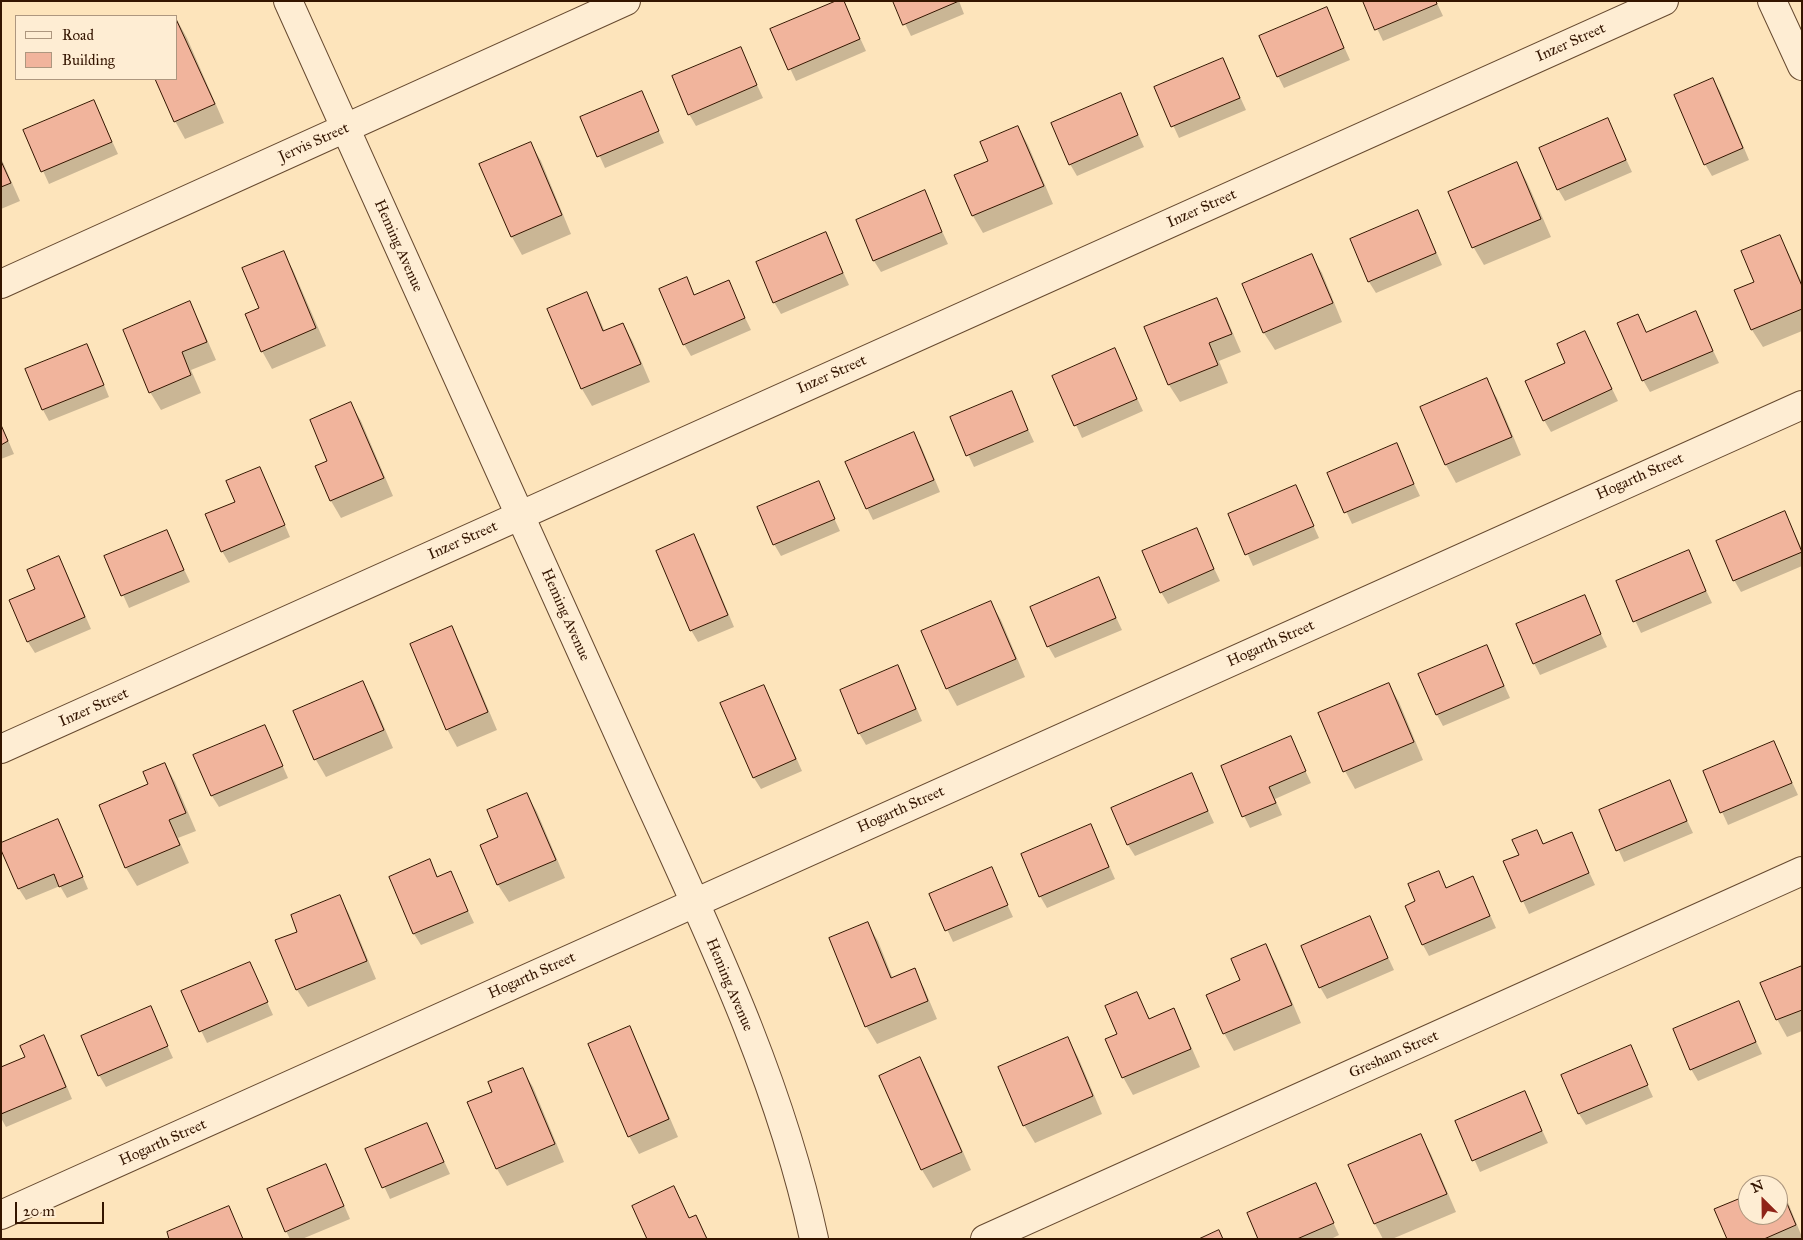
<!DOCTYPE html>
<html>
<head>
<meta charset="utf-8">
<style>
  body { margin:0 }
  #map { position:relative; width:1803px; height:1240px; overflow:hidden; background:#fde4bb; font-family:"IM FELL Great Primer",serif }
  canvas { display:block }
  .frame { position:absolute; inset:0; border:2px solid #341500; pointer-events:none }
  .legend { position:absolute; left:15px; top:15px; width:162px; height:65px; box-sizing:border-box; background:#feedd3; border:1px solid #ad977f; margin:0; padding:6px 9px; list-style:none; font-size:15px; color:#341500 }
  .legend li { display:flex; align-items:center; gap:10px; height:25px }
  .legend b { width:25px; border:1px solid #ad977f }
  .north { position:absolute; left:1738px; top:1175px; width:50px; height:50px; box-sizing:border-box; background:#feedd3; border:1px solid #ad977f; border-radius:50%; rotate:337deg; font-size:14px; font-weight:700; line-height:20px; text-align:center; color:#341500 }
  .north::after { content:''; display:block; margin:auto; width:18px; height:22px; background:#8f2418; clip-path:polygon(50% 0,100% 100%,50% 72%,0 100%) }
  .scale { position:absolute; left:15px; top:1202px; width:89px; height:22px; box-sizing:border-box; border:2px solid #341500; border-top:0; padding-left:6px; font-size:15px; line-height:18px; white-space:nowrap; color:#341500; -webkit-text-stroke:4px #feedd3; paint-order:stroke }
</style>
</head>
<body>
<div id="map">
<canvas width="1803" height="1240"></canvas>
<div class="frame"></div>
<ul class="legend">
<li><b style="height:6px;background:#feedd3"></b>Road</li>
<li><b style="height:14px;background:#f1b49c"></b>Building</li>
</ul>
<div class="north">N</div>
<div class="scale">20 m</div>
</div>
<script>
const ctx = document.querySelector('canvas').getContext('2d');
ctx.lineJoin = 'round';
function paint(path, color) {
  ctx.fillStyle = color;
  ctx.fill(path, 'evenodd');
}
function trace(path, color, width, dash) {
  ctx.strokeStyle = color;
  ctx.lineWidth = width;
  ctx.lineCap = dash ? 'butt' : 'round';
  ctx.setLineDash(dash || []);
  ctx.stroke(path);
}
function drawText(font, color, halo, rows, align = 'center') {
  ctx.font = font + ' "IM FELL Great Primer",serif';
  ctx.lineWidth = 4;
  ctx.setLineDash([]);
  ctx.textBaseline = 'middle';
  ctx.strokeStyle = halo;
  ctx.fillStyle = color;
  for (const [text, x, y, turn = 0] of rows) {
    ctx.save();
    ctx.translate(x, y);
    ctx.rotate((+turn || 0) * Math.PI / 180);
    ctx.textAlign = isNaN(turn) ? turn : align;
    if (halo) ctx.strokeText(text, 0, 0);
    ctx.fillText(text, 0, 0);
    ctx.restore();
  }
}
paint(new Path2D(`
  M843,1L866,51L796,81L772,30Z
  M894,1H959L964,14L911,36Z
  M1364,1H1436L1443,16L1383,41Z
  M1327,9L1350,60L1284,88L1278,76Z
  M177,20L187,38L224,123L185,139L175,121L157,79H176Z
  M740,48L763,98L696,126L689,114Z
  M1223,59L1246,110L1179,138L1156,88Z
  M1713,80L1720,91L1749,160L1712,176L1705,164Z
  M641,92L664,143L605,168L582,117Z
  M1120,95L1144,147L1077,176L1070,164Z
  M94,102L118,154L49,184L25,131Z
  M1608,120L1632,172L1565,201L1558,189Z
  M1018,127L1028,145L1053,204L983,233L973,216Z
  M531,144L541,161L571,234L522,255L512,237L481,165Z
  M1,158L20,201L1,209Z
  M1517,164L1527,182L1551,237L1484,265L1474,248L1450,192Z
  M924,192L948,244L881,272L874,261L857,220Z
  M1418,212L1424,224L1442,265L1376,293L1369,282L1352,240Z
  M826,234L849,285L781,314L774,302Z
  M1779,236L1789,254L1802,283V331L1763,347L1752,330L1736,291L1755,282Z
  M283,252L293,270L326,346L272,369L262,351L261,309Z
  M1312,256L1322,273L1342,322L1275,350L1264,333L1244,285Z
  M686,279L695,296L728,282L751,330L691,356L684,344Z
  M586,293L596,311L605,332L623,324L633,342L650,382L592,406L582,389Z
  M1216,299L1226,317L1241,352L1219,361L1228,383L1180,402L1169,385L1146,328Z
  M189,303L199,321L216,360L191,370L201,393L161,410L150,392Z
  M1695,312L1719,363L1650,392L1643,380L1638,316L1647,333Z
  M1585,333L1618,401L1551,432L1544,420L1567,364Z
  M86,346L93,357L109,397L49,421L43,410Z
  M1115,350L1143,411L1082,438L1054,377Z
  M1486,380L1497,398L1521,455L1456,483L1446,465L1422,407Z
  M1011,392L1034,442L974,467L951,418Z
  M351,404L361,421L393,496L341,518L331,501L329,461Z
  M1,424L14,454L1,459Z
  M914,434L921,446L940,492L873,520L867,508Z
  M1396,445L1420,496L1352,524L1329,474Z
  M259,468L266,480L290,537L229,563L222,551L237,503Z
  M818,483L840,531L781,556L774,544Z
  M1296,487L1319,538L1253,566L1230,515Z
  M1785,513L1802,549V566L1741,592L1734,580Z
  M1196,530L1220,581L1168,604L1161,592Z
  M166,531L190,582L129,608L106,557Z
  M694,536L701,548L734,627L698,642L691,630Z
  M1688,552L1712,603L1641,633L1617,582Z
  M59,558L65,569L91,629L35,653L28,642L36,590Z
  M1098,579L1122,630L1055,658L1048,646Z
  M1584,597L1607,647L1540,675L1534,663Z
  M991,603L1001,620L1025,677L957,706L947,688Z
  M451,628L461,645L497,730L457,747L447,729Z
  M1487,646L1510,698L1443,726L1437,715Z
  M897,667L904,679L922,721L866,745L859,733L841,691Z
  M363,683L373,701L393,748L326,777L316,760L295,712Z
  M1389,685L1399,702L1423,760L1355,789L1345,771L1320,714Z
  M763,686L770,698L802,771L761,789L754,778L722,704Z
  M265,726L288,778L219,807L212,796Z
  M1290,738L1311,783L1275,799L1282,815L1250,828L1244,816L1222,767Z
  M1774,743L1798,795L1728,825L1704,772Z
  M165,764L175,782L196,831L178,838L189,863L137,886L126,868L100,806L150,785Z
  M1192,775L1214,823L1135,856L1128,845Z
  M1669,781L1693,833L1624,862L1601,811Z
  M527,795L537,812L565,878L509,902L498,885L482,846L500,838Z
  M57,821L64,832L88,889L67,898L60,886L26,900L19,889L1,847Z
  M1090,826L1097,838L1115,879L1047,908L1040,896Z
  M1537,831L1544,845L1571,833L1595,885L1529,914L1505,862L1520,856Z
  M429,861L438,878L450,872L474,923L421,945L414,934L390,877Z
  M991,869L1013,917L953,942L931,895Z
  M1438,873L1447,888L1473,877L1496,928L1429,956L1423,945L1417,902Z
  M339,896L349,914L376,979L308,1007L297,990L277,941L299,932Z
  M1370,918L1394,970L1327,999L1320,987Z
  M867,923L878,941L893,979L914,970L924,988L937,1019L877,1044L866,1026Z
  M1266,946L1276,964L1301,1023L1234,1051L1224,1033L1242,981Z
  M250,964L273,1015L207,1043L183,992Z
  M1802,967V1031L1787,1037L1777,1019Z
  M1137,994L1150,1020L1173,1010L1183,1028L1200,1067L1133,1095L1123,1077L1118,1035Z
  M1738,1002L1762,1054L1698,1081L1691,1069Z
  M150,1008L173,1058L106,1087L99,1075Z
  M629,1028L639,1046L678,1137L639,1154L629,1136Z
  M44,1037L51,1049L72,1099L6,1127L1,1118V1068L26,1058Z
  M1068,1039L1078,1057L1102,1114L1035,1143L1024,1125Z
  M1630,1047L1653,1097L1586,1125L1579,1114Z
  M920,1059L930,1077L971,1170L933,1188L922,1170L880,1077Z
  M522,1069L533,1087L564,1162L507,1186L497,1169L494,1092Z
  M1525,1093L1548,1143L1480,1172L1457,1122Z
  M427,1124L450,1174L390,1199L367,1150Z
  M1421,1136L1431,1154L1456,1212L1392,1239H1383L1375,1224L1350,1166Z
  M325,1165L332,1177L350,1219L302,1239H290L286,1231Z
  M1778,1184L1785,1195L1802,1237L1798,1239H1728L1748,1196V1215H1778V1185H1774Z
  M1316,1185L1339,1235L1331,1239H1259Z
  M674,1188L690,1219L695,1217L708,1239H649Z`), '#0003');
const building = new Path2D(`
  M836,1H844L860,39L788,70L770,29Z
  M893,1H959L903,25Z
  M1363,1H1436L1437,4L1375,30Z
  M1327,7L1344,48L1277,77L1259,36Z
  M176,19L215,104L174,122L155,79H176Z
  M741,47L757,85L688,115L672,76Z
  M1223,58L1240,98L1171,127L1154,87Z
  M1713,78L1743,148L1704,165L1674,95Z
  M642,91L659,131L597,157L580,117Z
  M1121,93L1138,135L1069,165L1051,123Z
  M94,100L112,142L41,172L23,130Z
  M1608,118L1626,160L1557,190L1539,148Z
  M1018,126L1044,186L972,216L954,175L988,161L980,142Z
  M531,142L562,215L511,237L479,164Z
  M1,161L11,183L1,187Z
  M1517,162L1541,219L1472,248L1448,192Z
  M925,190L942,232L873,261L856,220Z
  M1418,210L1436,253L1368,282L1350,239Z
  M826,232L843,273L773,303L756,262Z
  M1780,235L1802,286V309L1751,330L1734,290L1754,282L1741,251Z
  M284,251L316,328L261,352L245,314L259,308L242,268Z
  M1312,254L1333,303L1263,333L1242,284Z
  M687,277L694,295L729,280L745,318L683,345L659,289Z
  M587,292L603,331L623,323L641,364L581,389L547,309Z
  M1217,298L1232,334L1209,343L1218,365L1168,385L1144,327Z
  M190,301L207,342L182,352L191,375L149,393L123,330Z
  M1696,311L1713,351L1642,381L1617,323L1638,314L1646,332Z
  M1585,331L1612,389L1543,421L1525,381L1565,363L1557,344Z
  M87,344L104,385L42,410L25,369Z
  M1115,348L1137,399L1074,426L1052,376Z
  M1487,378L1512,437L1445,465L1420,407Z
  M1012,391L1028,430L966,456L950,417Z
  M351,402L384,478L330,501L315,466L327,461L310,420Z
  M1,425L8,441L1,445Z
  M914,432L934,480L866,509L845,462Z
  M1397,443L1414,484L1344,513L1327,473Z
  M260,467L285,525L221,552L205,514L235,502L226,481Z
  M819,481L835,519L773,545L757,507Z
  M1296,485L1314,526L1245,555L1228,514Z
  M1785,511L1802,552L1733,581L1716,541Z
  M1197,528L1214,569L1160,593L1142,551Z
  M167,530L184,570L121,596L104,556Z
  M694,534L728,615L690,631L656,551Z
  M1689,550L1706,591L1633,622L1616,581Z
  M59,556L85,617L27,642L9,600L35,589L27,570Z
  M1099,577L1116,618L1047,647L1030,607Z
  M1585,595L1601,634L1533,664L1516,624Z
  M991,601L1016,659L946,689L921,631Z
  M452,626L488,712L446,730L410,644Z
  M1487,645L1504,686L1436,715L1418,674Z
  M898,665L916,709L858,734L840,690Z
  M363,681L384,730L314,760L293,711Z
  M1389,683L1414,742L1343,772L1318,713Z
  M764,685L796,759L753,778L720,703Z
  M265,725L283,766L211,796L193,755Z
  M1291,736L1306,771L1269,787L1276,803L1242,817L1221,766Z
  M1774,741L1792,783L1720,813L1703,771Z
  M165,763L186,813L169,820L180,845L125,868L99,805L148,784L143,772Z
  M1192,773L1208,811L1127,845L1111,808Z
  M1670,780L1687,821L1616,851L1599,810Z
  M527,793L556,860L497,885L480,845L498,837L487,810Z
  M58,819L83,877L59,887L54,874L18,889L1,850V843Z
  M1091,824L1109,867L1039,897L1021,854Z
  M1537,830L1543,844L1572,832L1589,873L1521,902L1503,861L1519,855L1512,840Z
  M430,859L437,877L451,871L468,911L413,934L389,877Z
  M992,867L1008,905L945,931L929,894Z
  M1439,871L1446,888L1473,876L1490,916L1422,945L1405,906L1415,901L1408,884Z
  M340,895L367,961L296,990L275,940L297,932L291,915Z
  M1370,916L1388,958L1319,988L1301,946Z
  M868,922L891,978L915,968L928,1001L865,1027L829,938Z
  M1266,944L1292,1005L1223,1034L1206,995L1240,980L1231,959Z
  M250,962L268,1002L199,1032L181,991Z
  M1802,966V1010L1776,1020L1760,983Z
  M1137,992L1149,1019L1174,1008L1191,1049L1122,1078L1105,1039L1117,1034L1105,1006Z
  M1739,1001L1756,1042L1690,1070L1673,1029Z
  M151,1006L168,1046L98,1076L81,1036Z
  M630,1026L669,1119L628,1137L588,1044Z
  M44,1035L66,1087L1,1114V1067L25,1057L20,1046Z
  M1068,1037L1093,1096L1023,1126L998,1067Z
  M1631,1045L1648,1085L1578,1114L1561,1075Z
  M920,1057L962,1152L921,1170L879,1076Z
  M523,1068L555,1144L496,1169L467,1102L492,1092L488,1082Z
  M1525,1091L1542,1131L1472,1161L1455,1121Z
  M427,1123L444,1162L382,1188L365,1149Z
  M1421,1134L1447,1194L1374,1224L1348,1165Z
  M326,1164L344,1206L285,1232L267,1189Z
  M1778,1182L1796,1225L1764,1239H1727L1714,1209L1748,1195V1215H1778V1185H1771Z
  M1316,1183L1334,1223L1297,1239H1258L1247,1213Z
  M674,1186L689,1218L696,1215L707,1239H647L632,1206Z
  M229,1206L243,1239H169L167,1232Z
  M1219,1230L1223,1239H1199Z`);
paint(building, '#f1b49c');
trace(building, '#341500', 1);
const minor = new Path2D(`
  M1772,1L1802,66
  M1,284L626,1
  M1,749L1664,1
  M1,1215L1802,405
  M985,1239L1802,871`);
const tertiary = new Path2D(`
  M288,1C398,246 509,490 619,735C692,899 776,1062 814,1239`);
trace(minor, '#66492f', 30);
trace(tertiary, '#66492f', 30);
trace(minor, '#feedd3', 28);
trace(tertiary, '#feedd3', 28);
drawText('15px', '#341500', '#feedd3', [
  ["Inzer Street",1571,43,-24],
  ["Jervis Street",314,143,-24],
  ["Inzer Street",1202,209,-24],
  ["Heming Avenue",398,246,66],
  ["Inzer Street",832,375,-24],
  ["Hogarth Street",1640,477,-24],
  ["Inzer Street",463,541,-24],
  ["Heming Avenue",565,615,66],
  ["Hogarth Street",1271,644,-24],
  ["Inzer Street",94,708,-24],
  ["Hogarth Street",901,810,-24],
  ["Hogarth Street",532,976,-24],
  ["Heming Avenue",729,985,67],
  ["Gresham Street",1394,1055,-24],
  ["Hogarth Street",163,1143,-24]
]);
</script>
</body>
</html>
